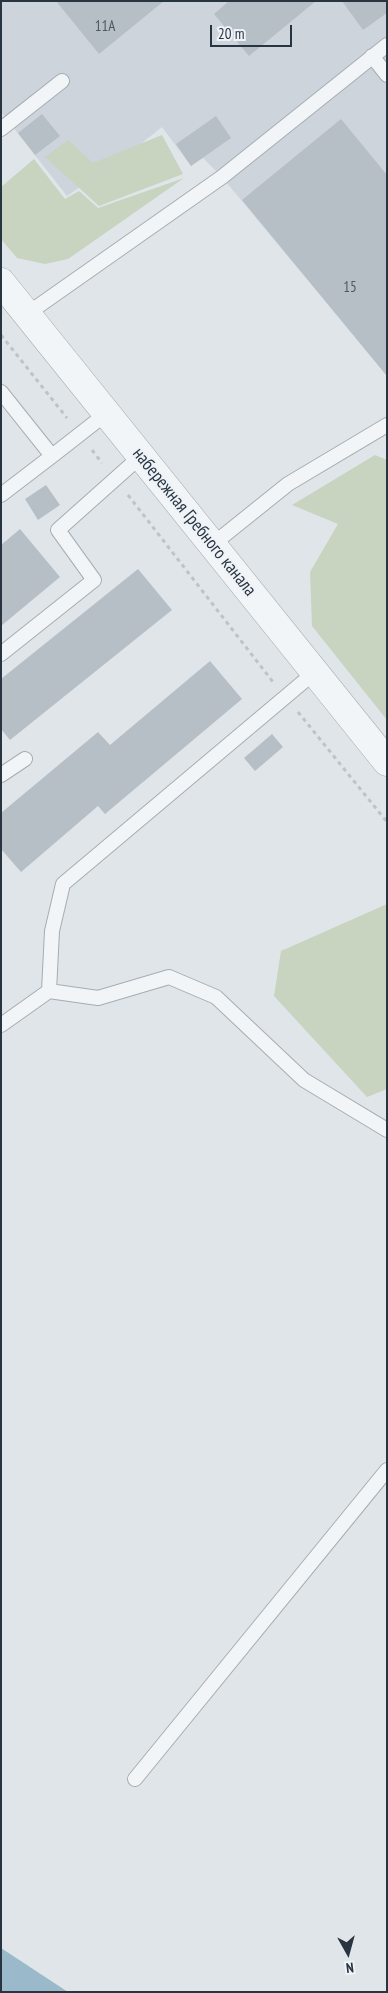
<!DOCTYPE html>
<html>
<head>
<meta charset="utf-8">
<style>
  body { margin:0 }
  #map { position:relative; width:388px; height:1993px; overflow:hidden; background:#e0e5e9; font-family:"PT Sans Narrow",sans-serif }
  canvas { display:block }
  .frame { position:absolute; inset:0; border:2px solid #283541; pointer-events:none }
  .north { position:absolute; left:323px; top:1928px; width:50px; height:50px; -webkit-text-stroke:4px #eff3f7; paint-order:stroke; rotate:173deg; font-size:14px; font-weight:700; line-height:20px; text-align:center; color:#283541 }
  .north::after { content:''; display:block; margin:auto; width:18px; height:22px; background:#283541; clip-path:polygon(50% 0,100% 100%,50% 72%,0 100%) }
  .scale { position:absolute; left:210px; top:25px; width:82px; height:22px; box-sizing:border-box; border:2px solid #283541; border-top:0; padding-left:6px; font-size:15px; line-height:18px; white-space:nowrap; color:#283541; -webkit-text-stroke:4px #eff3f7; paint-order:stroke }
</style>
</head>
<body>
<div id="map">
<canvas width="388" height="1993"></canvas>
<div class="frame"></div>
<div class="north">N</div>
<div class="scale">20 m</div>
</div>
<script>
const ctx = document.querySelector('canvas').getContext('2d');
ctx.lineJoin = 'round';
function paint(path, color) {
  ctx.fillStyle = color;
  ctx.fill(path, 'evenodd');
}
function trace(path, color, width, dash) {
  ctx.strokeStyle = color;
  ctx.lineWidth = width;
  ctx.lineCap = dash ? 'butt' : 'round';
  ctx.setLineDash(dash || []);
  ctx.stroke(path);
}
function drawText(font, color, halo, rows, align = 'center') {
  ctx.font = font + ' "PT Sans Narrow",sans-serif';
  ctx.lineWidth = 4.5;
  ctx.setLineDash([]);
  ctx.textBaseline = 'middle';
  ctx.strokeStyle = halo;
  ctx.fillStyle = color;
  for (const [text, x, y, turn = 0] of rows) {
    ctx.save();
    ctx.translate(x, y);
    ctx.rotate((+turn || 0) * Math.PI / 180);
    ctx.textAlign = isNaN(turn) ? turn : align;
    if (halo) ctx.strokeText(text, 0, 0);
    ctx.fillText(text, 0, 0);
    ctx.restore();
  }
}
paint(new Path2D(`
  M1,1H387V376L222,177L203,158L191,166L162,127L138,146L67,196L1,112Z`), '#ced4db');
paint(new Path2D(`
  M162,135L183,174L99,206L45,157L68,140L93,163Z
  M34,159L65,199L79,191L98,208L184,178L68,259L45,264L17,258L1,239V187Z
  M375,455L387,460V720L312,626L310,572L338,524L292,505Z
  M387,904V1089L367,1097L274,996L281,951Z`), '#c8d3c0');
paint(new Path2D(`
  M1,1948L68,1992H1Z`), '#9ab9ca');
paint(new Path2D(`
  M56,1H164L99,54Z
  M229,1H316L249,56L214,14Z
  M342,1H387V13L363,30Z
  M42,114L60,136L35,155L18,133Z
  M216,116L231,138L191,166L176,144Z
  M341,119L387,175V376L242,200Z
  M46,485L60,505L38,520L25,499Z
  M20,529L60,577L1,626V545Z
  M138,569L172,610L10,740L1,729V679Z
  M210,661L242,699L105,814L98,806L21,872L1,849V813L98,732L110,745Z
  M272,734L283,747L255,771L244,758Z`), '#b7bfc6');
const service = new Path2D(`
  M372,56L387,75
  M1,129L62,81
  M27,314L222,177L387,45
  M1,392L52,456L107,413
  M1,495L52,456
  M212,545L288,484L387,425
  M1,654L94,580L58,530L141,456
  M1,775L25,759
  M49,991L98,998L169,977L216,997L304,1080L387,1130
  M1,1025L49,991L52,931L63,884L315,672
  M135,1779L387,1470`);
const tertiary = new Path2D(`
  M1,282L387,762`);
trace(service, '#a5adb3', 16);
trace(tertiary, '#a5adb3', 29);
trace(new Path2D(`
  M1,335L67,418
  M92,450L102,463
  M128,495L273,682
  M298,712L387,822`), '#bdc3c8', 3, [4, 4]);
trace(service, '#f2f5f7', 14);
trace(tertiary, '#f2f5f7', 28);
drawText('15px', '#4c5862', null, [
  ["11А",105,27],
  ["15",350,288]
]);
drawText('18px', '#283541', '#eff3f7', [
  ["набережная Гребного канала",194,522,51]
]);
</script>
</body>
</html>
